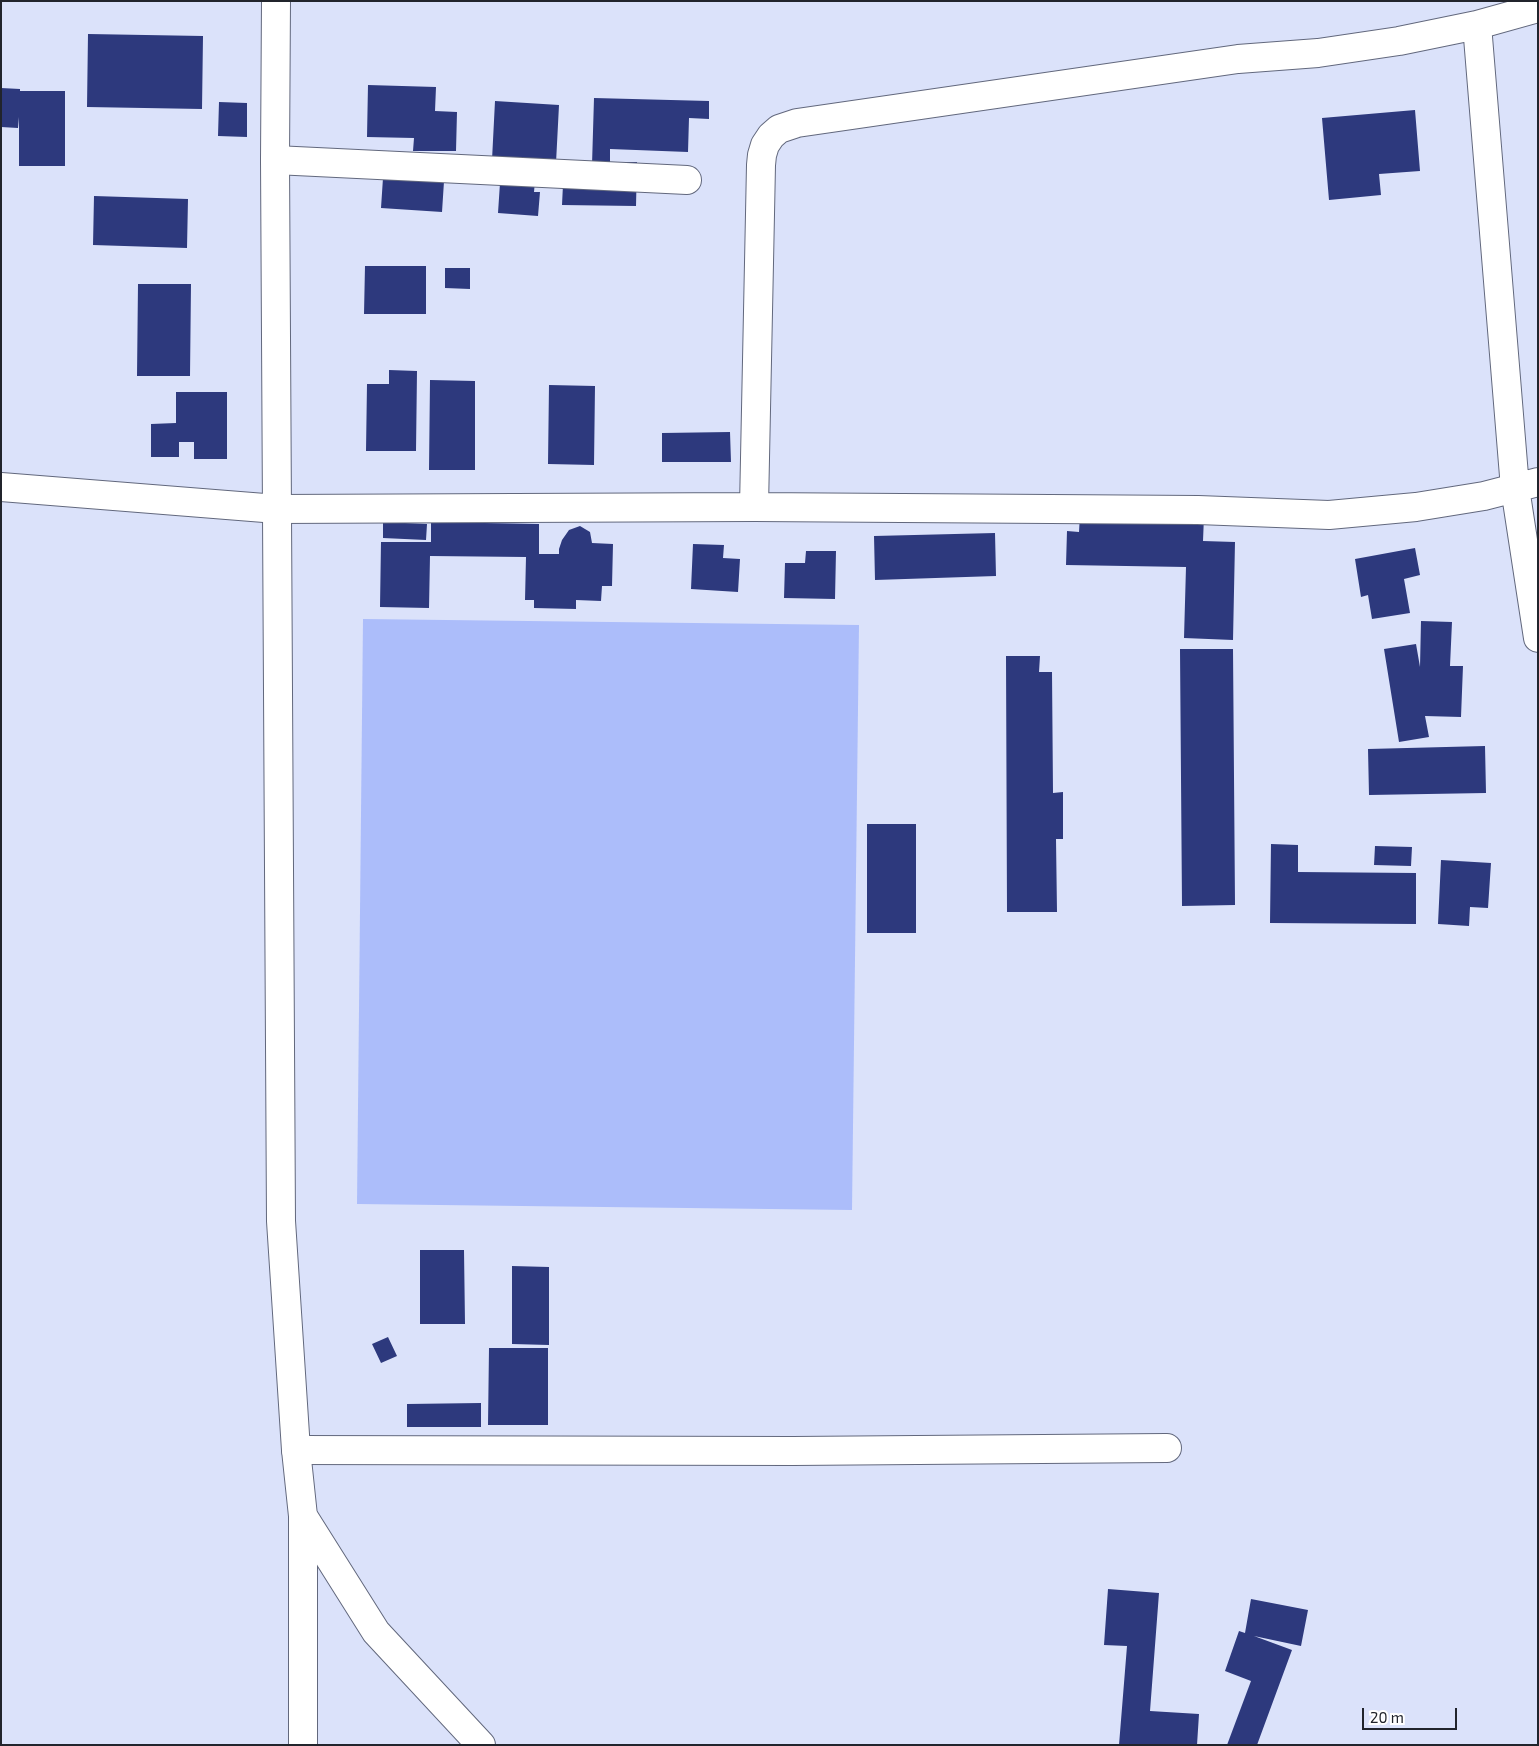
<!DOCTYPE html>
<style>
body{margin:0}
#map{position:relative;width:1539px;height:1746px;overflow:hidden;background:#dbe2fa;font-family:"Exo 2",sans-serif}
canvas{display:block}
.frame{position:absolute;inset:0;border:2px solid #21242c;pointer-events:none}
.scale{position:absolute;left:1362px;top:1708px;width:95px;height:22px;box-sizing:border-box;border:2px solid #21242c;border-top:0;padding-left:6px;font-size:15px;line-height:18px;white-space:nowrap;color:#21242c;-webkit-text-stroke:4px #fff;paint-order:stroke}
</style>
<div id="map">
<canvas width="1539" height="1746"></canvas>
<div class="frame"></div>
<div class="scale">20 m</div>
</div>
<script>
const ctx = document.querySelector('canvas').getContext('2d');
ctx.lineJoin = 'round';
function paint(path, color) { ctx.fillStyle = color; ctx.fill(path, 'evenodd'); }
const poly = rows => new Path2D(rows.map(r => 'M' + r).join(''));
function trace(path, color, width, dash) { ctx.strokeStyle = color; ctx.lineWidth = width; ctx.lineCap = dash ? 'butt' : 'round'; ctx.setLineDash(dash || []); ctx.stroke(path); }
const green = poly([
 [363,619,859,625,852,1210,357,1204]
]);
const building = poly([
 [88,34,203,36,202,109,87,107],
 [368,85,436,87,435,111,457,112,456,151,413,151,414,138,367,137],
 [1,88,20,89,20,91,65,91,65,166,19,166,19,117,18,128,1,127],
 [594,98,709,101,709,119,689,118,688,152,610,149,610,162,637,162,636,206,562,205,564,164,592,165],
 [495,101,559,105,556,163,492,160],
 [219,102,247,103,247,137,218,136],
 [1415,110,1420,171,1379,174,1381,195,1329,200,1322,118],
 [384,163,445,166,442,212,381,208],
 [501,168,536,170,534,192,540,192,538,216,498,213],
 [94,196,188,199,187,248,93,245],
 [365,266,426,266,426,314,364,314],
 [445,268,470,268,470,289,445,288],
 [138,284,191,284,190,376,137,376],
 [389,370,417,371,416,451,366,451,367,384,389,384],
 [430,380,475,381,475,470,429,470],
 [549,385,595,386,594,465,548,464],
 [176,392,227,392,227,459,194,459,194,442,179,442,179,457,151,457,151,424,176,423],
 [730,432,731,462,662,462,662,433],
 [1080,514,1204,516,1203,541,1235,542,1233,640,1184,638,1186,567,1066,565,1067,531,1079,532],
 [383,522,427,524,426,540,383,538],
 [431,522,539,524,539,554,559,554,559,549,562,540,569,530,580,526,590,532,592,543,613,544,612,586,602,586,601,601,576,600,576,609,534,608,534,600,525,600,526,557,430,556,429,608,380,607,381,542,431,542],
 [995,533,996,576,875,580,874,536],
 [693,544,724,545,723,558,740,559,738,592,691,589],
 [1415,548,1420,575,1404,579,1410,613,1372,619,1368,595,1361,597,1355,559],
 [806,551,836,551,835,599,784,598,785,563,805,563],
 [1421,621,1452,622,1450,666,1463,666,1461,717,1425,716,1429,737,1399,742,1384,649,1416,644,1420,667],
 [1180,649,1233,649,1235,905,1182,906],
 [1006,656,1040,656,1039,672,1052,672,1053,793,1063,792,1063,839,1056,839,1057,912,1007,912],
 [1485,746,1486,793,1369,795,1368,749],
 [867,824,916,824,916,933,867,933],
 [1271,844,1298,845,1298,872,1416,873,1416,924,1270,923],
 [1375,846,1412,847,1411,866,1374,865],
 [1441,860,1491,863,1488,908,1470,907,1469,926,1438,924],
 [420,1250,464,1250,465,1324,420,1324],
 [512,1266,549,1267,549,1345,512,1344],
 [388,1337,397,1356,381,1363,372,1344],
 [489,1348,548,1348,548,1425,488,1425],
 [481,1403,481,1427,407,1427,407,1404],
 [1108,1589,1159,1593,1150,1711,1199,1714,1197,1745,1119,1745,1127,1646,1104,1645],
 [1251,1599,1308,1610,1301,1646,1254,1636,1292,1650,1257,1745,1227,1745,1251,1681,1225,1671,1239,1631,1245,1633]
]);
const minor = poly([
 [1477,25,1515,488,1538,638],
 [275,160,687,180],
 [1,487,277,509,754,507,1198,510,1329,515,1416,507,1484,496,1538,482],
 [754,507,761,165,762,155,765,145,771,136,779,129,797,123,1238,59,1318,53,1399,41,1477,25,1538,8],
 [296,1450,793,1451,1167,1448],
 [303,1745,303,1516]
]);
const major = poly([
 [276,1,275,160,281,1221,296,1450,303,1516,376,1632,481,1745]
]);
paint(green, '#acbdfa');
paint(building, '#2d397d');
trace(minor, '#62687d', 30);
trace(major, '#62687d', 30);
trace(minor, '#fff', 28);
trace(major, '#fff', 28);
</script>
